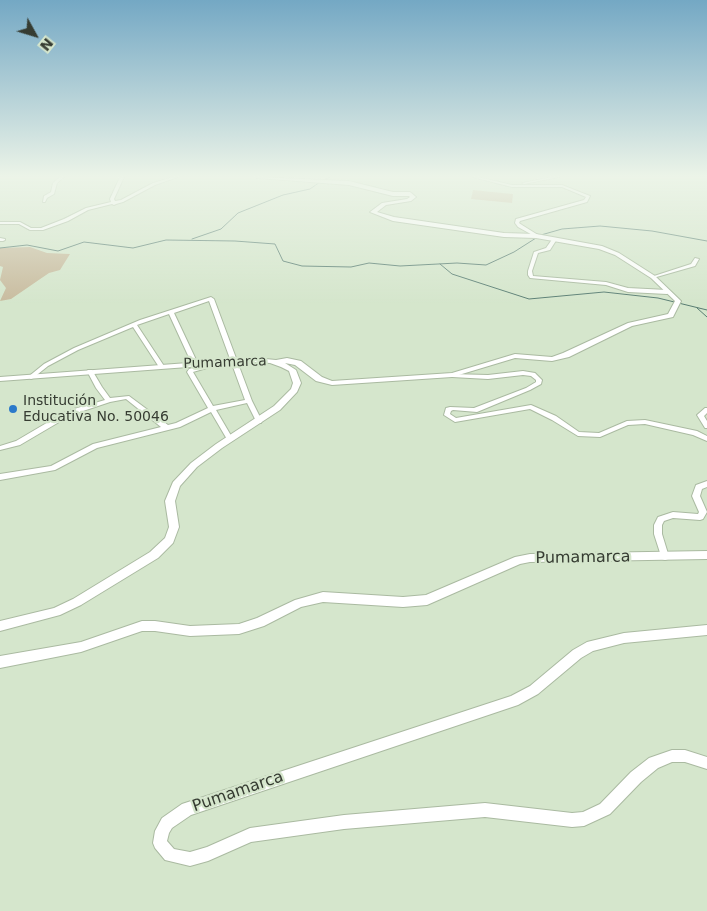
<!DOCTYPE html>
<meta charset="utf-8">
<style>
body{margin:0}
#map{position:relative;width:707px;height:911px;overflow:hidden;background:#d5e6cc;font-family:"DejaVu Sans",sans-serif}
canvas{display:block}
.north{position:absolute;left:10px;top:10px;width:50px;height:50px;-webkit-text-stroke:4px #d5e6cc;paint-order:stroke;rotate:129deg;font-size:14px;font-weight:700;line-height:20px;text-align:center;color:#363c32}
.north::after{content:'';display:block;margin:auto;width:18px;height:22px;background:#363c32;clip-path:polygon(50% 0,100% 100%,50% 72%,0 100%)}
</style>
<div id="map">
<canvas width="707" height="911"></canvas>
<div class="north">N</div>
</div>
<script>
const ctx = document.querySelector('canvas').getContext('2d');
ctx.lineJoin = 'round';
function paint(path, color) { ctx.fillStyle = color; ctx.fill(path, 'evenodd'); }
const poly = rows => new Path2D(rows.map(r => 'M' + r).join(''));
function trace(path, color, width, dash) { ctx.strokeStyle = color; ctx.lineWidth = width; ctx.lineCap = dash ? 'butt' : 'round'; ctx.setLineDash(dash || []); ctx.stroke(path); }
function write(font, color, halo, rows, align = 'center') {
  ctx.font = font + ' "DejaVu Sans",sans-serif'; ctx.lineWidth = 4.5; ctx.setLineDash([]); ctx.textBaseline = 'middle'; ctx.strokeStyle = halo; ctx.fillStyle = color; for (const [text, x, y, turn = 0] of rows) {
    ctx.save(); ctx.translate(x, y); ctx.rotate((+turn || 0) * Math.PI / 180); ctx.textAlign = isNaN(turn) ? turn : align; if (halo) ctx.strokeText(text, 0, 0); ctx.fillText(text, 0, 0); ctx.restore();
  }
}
const green = poly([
 [473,190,513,194,512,203,471,199],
 [30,247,47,253,70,254,60,270,49,273,11,299,0,301,6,288,0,280,3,267,0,266,0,248]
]);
const stream = poly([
 [323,180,331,177],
 [541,235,562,229,600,226,652,231,707,241],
 [192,239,221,229,238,213,283,195,310,189,320,182],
 [0,248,27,245,58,251,84,242,133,248,166,240,235,241,275,244,283,261,302,266,351,267,369,263,400,266,457,263,486,265,514,252,536,238],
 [440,264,452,274,529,299,604,292,658,298,707,310],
 [697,308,707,317]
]);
const minor = poly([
 [60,177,64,177,57,183,54,194,47,198,45,202,43,202,44,196,51,192,53,183,60,177],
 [120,177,124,177,114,199,115,201,121,200,153,183,173,177,178,177,155,185,123,202,116,204,114,205,112,204,88,210,68,221,43,230,30,230,19,224,0,224,0,222,20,222,31,228,41,228,64,219,86,208,111,202,110,199,120,177],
 [472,177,478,177,512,185,562,185,590,196,587,202,520,221,519,223,522,225,538,235,538,236,536,237,518,227,515,223,516,219,584,200,586,197,562,187,512,187,472,177],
 [552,177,559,177,524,184,522,183,552,177],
 [0,238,5,239,5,240,3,241,0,241,0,238],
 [553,238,557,239,550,250,538,253,532,271,533,276,606,282,628,288,667,290,670,292,667,294,628,292,606,285,530,278,528,275,528,271,534,252,546,248,553,238],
 [695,258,699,259,695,266,653,278,651,277,691,264,695,258],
 [211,297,214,299,252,401,262,421,261,423,257,423,247,403,216,410,233,439,232,441,228,441,211,412,180,427,97,448,55,470,0,480,0,474,51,466,93,444,161,427,126,399,110,402,71,415,20,445,0,450,0,446,16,441,67,411,105,400,96,388,87,371,88,370,92,370,102,387,110,398,129,396,168,425,176,423,208,408,187,372,189,369,215,362,218,364,217,365,193,372,213,406,245,400,209,301,174,313,198,364,197,365,195,366,192,364,169,314,137,325,164,366,163,367,159,367,133,327,78,350,48,366,33,378,31,379,28,377,44,364,74,348,140,320,211,297],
 [523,371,535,373,542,380,541,384,530,390,477,412,453,410,451,411,450,414,456,418,531,405,556,416,579,432,599,433,627,421,645,420,697,431,707,436,707,441,693,435,645,424,628,425,600,437,578,436,552,420,530,409,455,422,444,415,446,408,450,407,474,408,526,388,536,382,536,380,531,376,523,375,488,379,452,377,449,375,450,374,488,375,523,371],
 [705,408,707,408,707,413,704,416,707,421,707,428,705,428,697,415,705,408],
 [707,481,707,487,702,489,700,496,707,512,703,519,700,520,673,518,664,521,662,525,662,534,669,557,668,559,665,560,662,559,654,534,654,525,658,517,673,512,698,514,699,512,692,496,696,485,707,481]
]);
const major = poly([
 [255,177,349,181,393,192,410,192,416,197,411,201,386,205,377,212,394,217,504,233,536,234,602,246,619,253,655,276,681,301,673,317,632,326,569,357,552,361,515,358,452,377,332,385,316,381,295,365,285,363,296,370,301,383,297,392,280,410,222,448,197,467,180,486,175,501,179,527,173,543,158,558,81,605,60,615,0,631,0,621,54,608,73,599,150,552,165,538,169,527,165,501,173,482,191,463,216,444,274,406,291,389,293,383,289,371,281,367,270,363,255,362,0,381,0,377,255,358,276,360,287,358,301,361,322,377,332,381,452,373,515,354,552,357,563,353,628,323,668,314,675,301,651,278,615,255,599,249,536,238,504,237,393,221,370,212,382,203,407,199,410,197,409,196,393,196,349,185,257,178,255,177],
 [707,551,707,559,530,562,520,564,427,605,403,607,323,602,301,607,264,626,239,634,190,636,155,631,142,631,81,652,0,668,0,656,81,642,142,621,155,621,190,626,239,624,257,618,295,600,323,592,403,597,426,595,515,557,530,554,707,551],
 [707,625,707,635,624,643,593,651,581,658,538,694,518,705,191,815,172,828,169,833,167,841,174,849,190,852,207,847,250,828,344,815,485,803,572,813,583,812,600,804,631,772,649,758,672,750,685,750,707,757,707,769,685,762,672,762,658,768,641,782,610,814,584,826,572,827,485,817,344,829,251,842,208,861,190,866,165,860,155,848,153,843,155,831,162,818,182,804,511,696,530,686,573,650,587,642,624,633,707,625]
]);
const markers = [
 [13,409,5,"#2b7aca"]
];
const streetNames = [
 ["Pumamarca",225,363,-2]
];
const poiNames = [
 ["Institución",23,401],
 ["Educativa No. 50046",23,417]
];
const nearStreetnames = [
 ["Pumamarca",583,558,-1],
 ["Pumamarca",238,792,-19]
];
paint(green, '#c8bb9e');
trace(stream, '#587c72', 1);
trace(minor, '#aabaa1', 2);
trace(major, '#aabaa1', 2);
paint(minor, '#fff');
paint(major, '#fff');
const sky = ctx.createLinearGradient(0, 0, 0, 304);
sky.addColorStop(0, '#74a8c4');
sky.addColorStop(0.58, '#ecf4e8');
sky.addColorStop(1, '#ecf4e800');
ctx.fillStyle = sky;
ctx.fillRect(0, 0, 707, 304);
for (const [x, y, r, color] of markers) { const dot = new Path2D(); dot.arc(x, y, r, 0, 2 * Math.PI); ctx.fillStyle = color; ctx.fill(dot); trace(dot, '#d5e6cc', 2); }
write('14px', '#363c32', '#d5e6cc', streetNames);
write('14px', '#363c32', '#d5e6cc', poiNames, 'left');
write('16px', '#363c32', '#d5e6cc', nearStreetnames);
</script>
